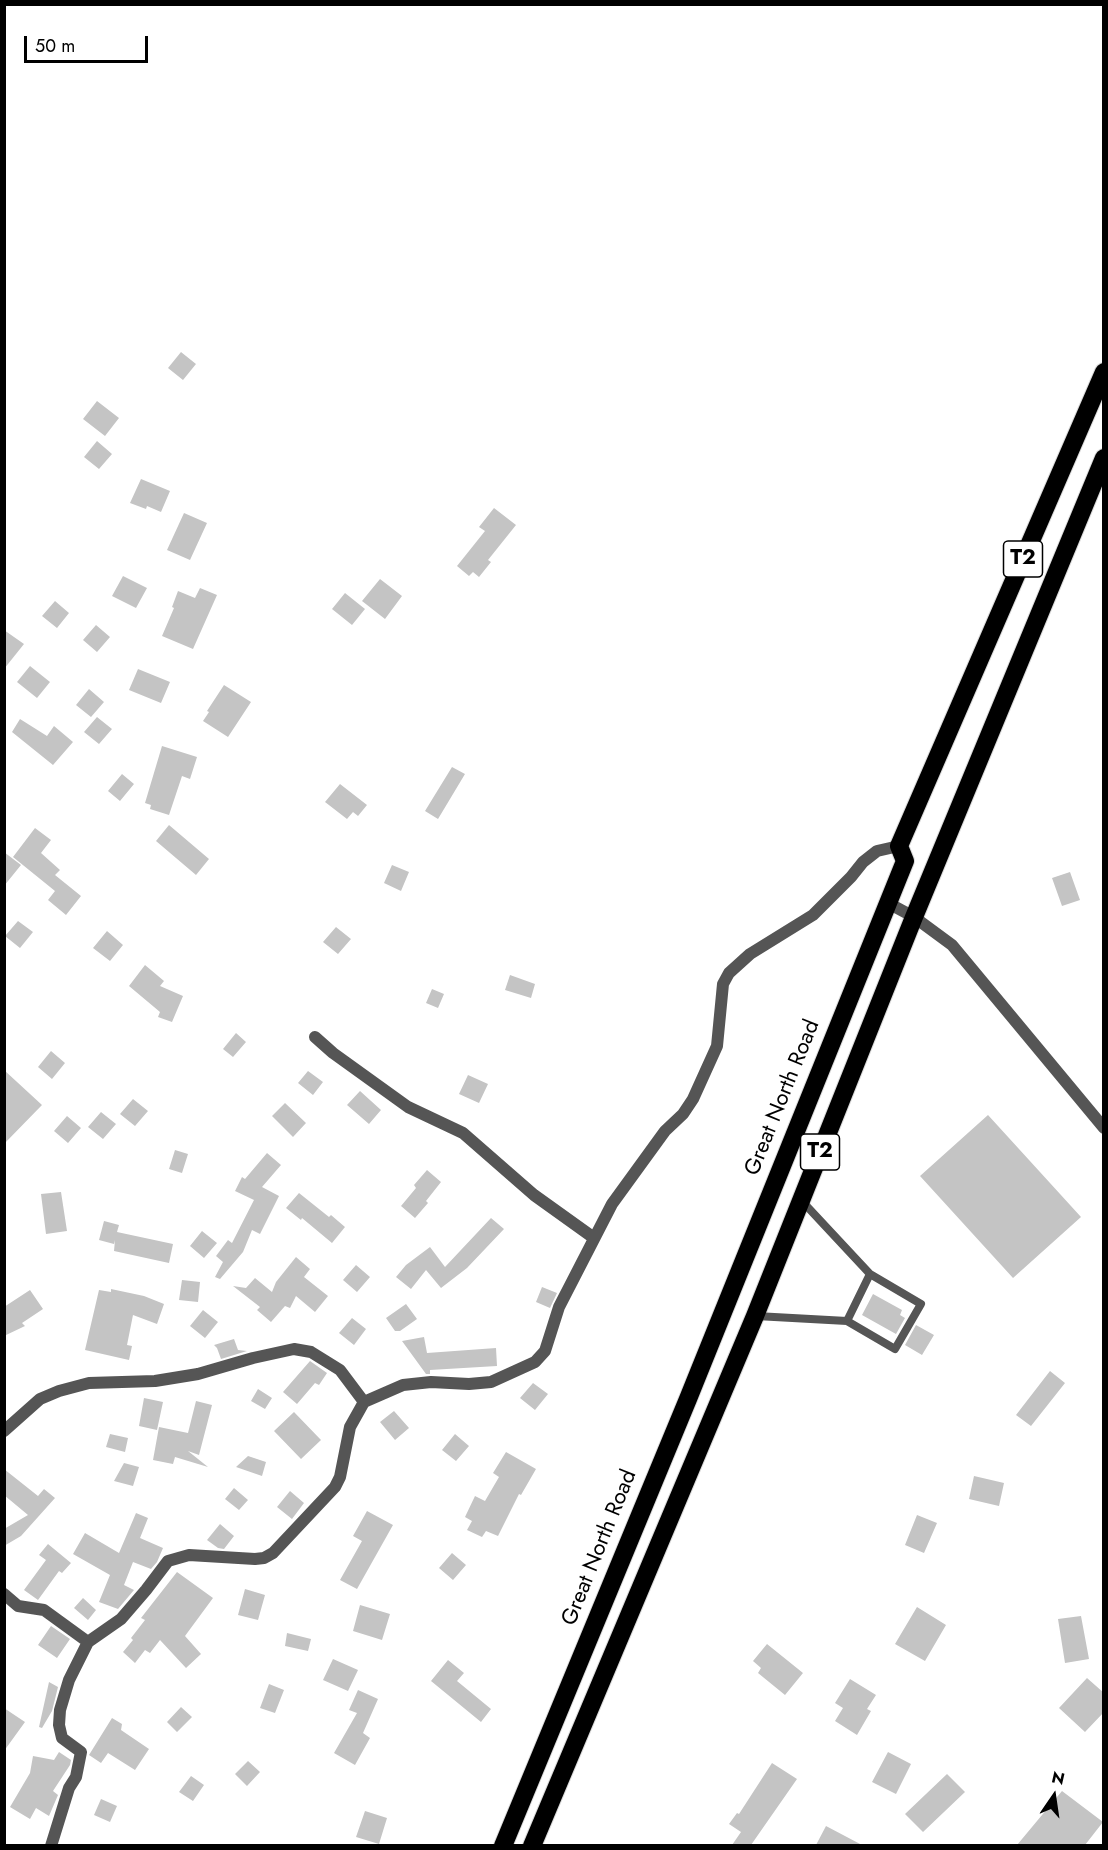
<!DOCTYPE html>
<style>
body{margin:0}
#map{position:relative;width:1108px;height:1850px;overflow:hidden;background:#fff;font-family:Jost,sans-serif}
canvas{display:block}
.frame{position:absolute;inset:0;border:6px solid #000;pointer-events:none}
.north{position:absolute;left:1024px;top:1766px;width:60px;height:60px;-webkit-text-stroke:4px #fff;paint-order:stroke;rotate:13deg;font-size:16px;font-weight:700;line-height:24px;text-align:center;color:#000}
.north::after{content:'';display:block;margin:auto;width:21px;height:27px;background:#000;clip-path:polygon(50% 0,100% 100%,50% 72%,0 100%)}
.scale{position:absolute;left:24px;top:36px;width:124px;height:27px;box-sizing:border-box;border:3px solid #000;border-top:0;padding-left:8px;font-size:18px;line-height:21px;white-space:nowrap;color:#000;-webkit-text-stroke:4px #fff;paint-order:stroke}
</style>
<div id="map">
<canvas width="1108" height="1850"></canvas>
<div class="frame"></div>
<div class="north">N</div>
<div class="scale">50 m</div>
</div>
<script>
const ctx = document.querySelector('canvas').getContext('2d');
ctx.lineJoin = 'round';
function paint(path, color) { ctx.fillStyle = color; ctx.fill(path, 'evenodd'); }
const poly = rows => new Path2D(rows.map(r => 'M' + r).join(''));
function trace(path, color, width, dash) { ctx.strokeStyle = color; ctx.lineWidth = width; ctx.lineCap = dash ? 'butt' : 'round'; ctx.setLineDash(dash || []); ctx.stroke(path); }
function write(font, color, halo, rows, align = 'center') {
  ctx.font = font + ' Jost,sans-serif'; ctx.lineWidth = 6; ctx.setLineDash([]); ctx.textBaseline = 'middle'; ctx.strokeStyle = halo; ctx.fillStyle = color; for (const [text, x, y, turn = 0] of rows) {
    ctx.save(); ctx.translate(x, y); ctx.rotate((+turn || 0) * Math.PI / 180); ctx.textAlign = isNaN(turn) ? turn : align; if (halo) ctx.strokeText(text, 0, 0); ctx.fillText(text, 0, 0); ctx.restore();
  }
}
const building = poly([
 [181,352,196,364,183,380,168,368],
 [97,401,119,418,105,436,83,419],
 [97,441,112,454,99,469,84,457],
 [141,479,170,491,161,512,147,506,146,509,130,503],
 [494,508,516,525,488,560,491,562,479,577,473,572,469,576,457,566,485,531,479,527],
 [184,513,207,523,190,560,167,550],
 [123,576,147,588,136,608,112,596],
 [380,579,402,596,385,619,362,601],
 [200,588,217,595,193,649,162,636,174,608,172,607,178,591,195,598],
 [345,593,365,609,352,625,332,609],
 [55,601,69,613,57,628,42,616],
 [96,625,110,637,97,652,83,640],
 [4,630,24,644,4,669],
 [30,666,50,682,37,698,17,682],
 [138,669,170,682,161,703,129,690],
 [224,685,251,702,228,737,203,721,209,712,207,711],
 [89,689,104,702,91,717,76,705],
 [97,717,112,729,99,744,84,732],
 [20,719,47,736,54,726,73,742,53,765,12,732],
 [162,746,197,757,190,779,182,776,169,815,150,809,151,805,145,803],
 [452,767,465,774,438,819,425,811],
 [122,774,134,784,120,801,108,791],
 [340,784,367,805,358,816,353,812,347,819,325,802],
 [169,825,209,859,196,875,156,841],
 [35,828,51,840,41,853,60,870,55,875,81,896,66,915,48,900,55,891,13,857],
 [4,852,21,865,4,886],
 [392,865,409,872,401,891,384,883],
 [1070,872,1080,900,1062,906,1052,878],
 [18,921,33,932,20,948,5,936],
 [336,927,351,939,338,954,323,942],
 [107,931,123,945,110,961,93,948],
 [145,965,164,981,160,986,183,996,172,1022,158,1017,160,1012,129,986],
 [510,975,535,984,531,998,505,990],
 [432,989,444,994,438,1008,426,1003],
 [236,1033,246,1042,233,1057,223,1049],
 [51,1051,65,1063,52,1079,38,1067],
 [4,1070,42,1105,4,1144],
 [308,1071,323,1082,313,1095,298,1083],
 [468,1075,488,1084,479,1103,459,1094],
 [360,1091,381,1110,369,1124,347,1105],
 [133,1099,148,1111,135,1126,120,1114],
 [285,1103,306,1123,293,1137,272,1116],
 [101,1112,116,1124,103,1139,88,1127],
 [988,1115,1081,1217,1013,1278,920,1176],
 [67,1116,81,1128,68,1143,54,1131],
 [175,1150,188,1154,182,1173,169,1169],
 [267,1153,281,1165,262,1187,279,1196,260,1234,252,1230,243,1252,220,1279,215,1277,223,1262,216,1256,228,1240,232,1243,254,1200,235,1191,242,1177,245,1179],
 [427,1170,441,1182,426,1201,428,1203,415,1218,401,1206,416,1188,414,1185],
 [61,1192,67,1231,46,1234,41,1194],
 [299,1193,329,1217,331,1215,345,1227,332,1243,302,1218,301,1220,286,1208],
 [491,1218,504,1229,467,1268,441,1288,426,1270,411,1289,396,1277,406,1265,430,1247,445,1267],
 [104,1221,119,1225,117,1232,173,1244,169,1263,114,1251,115,1240,114,1244,99,1240],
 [202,1231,217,1243,204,1258,190,1246],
 [296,1257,310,1269,304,1277,328,1296,315,1312,296,1296,290,1308,285,1306,271,1322,257,1310,260,1307,233,1286,246,1288,255,1278,272,1292,276,1282],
 [356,1265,370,1277,357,1292,343,1280],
 [182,1280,200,1282,198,1302,179,1300],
 [542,1287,557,1293,550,1308,536,1302],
 [111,1289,144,1296,164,1304,157,1324,133,1315,127,1345,132,1346,129,1360,85,1350,99,1290,111,1292],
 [30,1290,43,1309,22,1323,25,1326,4,1336,4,1307],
 [873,1294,902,1310,900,1315,905,1318,896,1334,862,1315],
 [406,1304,417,1319,400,1331,395,1331,386,1318],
 [203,1310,218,1322,205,1338,190,1326],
 [352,1318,366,1329,354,1345,339,1333],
 [916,1325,934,1335,922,1355,905,1345],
 [424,1337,427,1353,496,1348,497,1366,430,1370,430,1374,426,1374,402,1341],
 [234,1339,238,1350,247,1351,221,1359,217,1348,214,1345],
 [310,1361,327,1373,319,1385,315,1383,297,1404,283,1392],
 [1050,1371,1065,1383,1031,1426,1016,1415],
 [533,1383,548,1394,535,1410,520,1398],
 [258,1389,272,1398,265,1409,251,1401],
 [144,1398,163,1402,157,1430,139,1426],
 [196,1401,212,1405,199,1455,188,1451,208,1467,175,1457,173,1464,153,1460,159,1427,188,1433],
 [394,1411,409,1428,395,1440,380,1422],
 [294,1412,321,1440,301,1459,274,1431],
 [110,1434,128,1438,125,1452,106,1447],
 [455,1434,469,1446,456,1461,442,1450],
 [506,1452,536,1469,521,1495,519,1494,498,1536,486,1531,482,1537,467,1530,472,1521,465,1517,475,1496,485,1501,499,1477,493,1473],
 [248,1456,266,1462,262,1476,236,1467],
 [124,1463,139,1467,133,1486,114,1481],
 [4,1469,38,1496,44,1489,55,1498,21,1536,4,1546,4,1529,28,1515,4,1495],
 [974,1476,1004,1483,999,1506,969,1499],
 [234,1488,248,1500,239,1510,225,1499],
 [290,1491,304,1503,292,1519,277,1507],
 [367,1511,393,1525,357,1589,340,1580,362,1541,353,1536],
 [136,1513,148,1518,140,1538,163,1548,157,1562,151,1569,133,1562,124,1585,134,1590,118,1609,99,1602,110,1575,73,1554,85,1533,119,1553],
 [917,1515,937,1523,924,1553,905,1545],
 [220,1524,234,1536,224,1549,218,1548,207,1540],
 [48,1544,71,1563,62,1573,59,1571,38,1600,24,1590,46,1560,39,1555],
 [452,1553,466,1565,453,1580,439,1568],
 [177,1572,213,1598,185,1636,201,1654,186,1668,160,1640,150,1653,145,1650,135,1663,123,1652,133,1640,131,1638,145,1620,141,1618],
 [245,1589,265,1595,258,1620,238,1615],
 [83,1598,96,1610,88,1620,74,1608],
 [360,1605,390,1614,382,1640,353,1631],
 [917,1607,946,1625,925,1661,895,1644],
 [1081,1616,1089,1659,1065,1663,1058,1619],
 [51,1626,70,1639,57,1658,38,1645],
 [287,1633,311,1639,308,1651,285,1646],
 [767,1644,803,1673,785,1695,758,1673,761,1668,753,1661],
 [333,1659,358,1670,348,1691,323,1680],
 [448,1660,464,1673,457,1681,491,1709,481,1722,431,1681],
 [1087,1678,1104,1693,1104,1712,1085,1732,1059,1708],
 [850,1679,876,1695,867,1709,871,1711,857,1735,835,1721,843,1708,835,1703],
 [49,1682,58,1687,52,1711,42,1728,39,1727],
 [269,1684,284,1690,275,1713,260,1708],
 [358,1690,378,1699,363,1733,370,1738,355,1765,334,1753,357,1713,349,1710],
 [181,1707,192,1717,177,1732,167,1722],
 [4,1708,25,1722,4,1751],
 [112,1718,122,1724,121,1730,149,1749,135,1770,108,1753,101,1763,89,1755],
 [59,1752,71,1760,70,1765,53,1791,58,1795,49,1816,36,1808,30,1819,10,1807,30,1773,33,1756,54,1760],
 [888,1752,911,1764,896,1794,872,1782],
 [248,1761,260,1772,247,1786,235,1774],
 [772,1763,797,1779,751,1845,732,1845,741,1832,729,1824,737,1813,739,1814],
 [947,1774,965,1792,923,1832,905,1814],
 [191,1776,204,1785,193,1801,179,1792],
 [1062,1791,1103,1822,1085,1845,1017,1845],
 [101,1799,117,1806,110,1822,94,1815],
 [365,1811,387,1818,379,1844,356,1837],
 [826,1826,862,1845,816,1845]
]);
const lane = poly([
 [756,1316,847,1321,870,1274,801,1200],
 [847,1321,895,1349,921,1304,870,1274]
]);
const street = poly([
 [888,903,914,917,952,945,1104,1128],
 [315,1037,333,1053,408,1107,463,1133,534,1195,594,1238],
 [4,1431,40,1399,59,1391,89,1383,155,1381,198,1374,253,1358,294,1349,311,1352,340,1370,364,1402],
 [4,1594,18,1606,44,1610,88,1642],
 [51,1846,69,1788,76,1777,81,1752,62,1738,59,1725,60,1710,69,1680,88,1642,121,1619,146,1590,168,1561,189,1555,255,1559,264,1558,273,1553,335,1487,340,1477,350,1427,364,1402,403,1385,431,1382,469,1384,491,1382,535,1362,545,1351,559,1307,612,1204,665,1131,683,1114,693,1099,717,1046,723,984,729,973,750,954,813,915,851,877,863,862,877,851,899,846]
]);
const highway = poly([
 [503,1846,688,1399,905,861,899,846,1104,372],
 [532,1846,755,1316,914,917,1104,458]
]);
const shields = [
 [1023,559,39],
 [820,1152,39]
];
const shieldNames = [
 ["T2",1023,559],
 ["T2",820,1152]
];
const streetNames = [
 ["Great North Road",783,1098,-68],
 ["Great North Road",600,1548,-68]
];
paint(building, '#c4c4c4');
trace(highway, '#dbdbdb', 20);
trace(lane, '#555', 8);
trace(street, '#555', 12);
trace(highway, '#000', 18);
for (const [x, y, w] of shields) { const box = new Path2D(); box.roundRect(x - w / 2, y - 18, w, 36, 4.5); ctx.fillStyle = '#fff'; ctx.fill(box); trace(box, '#000', 1.5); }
write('bold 21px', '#000', null, shieldNames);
write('22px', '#000', '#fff', streetNames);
</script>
